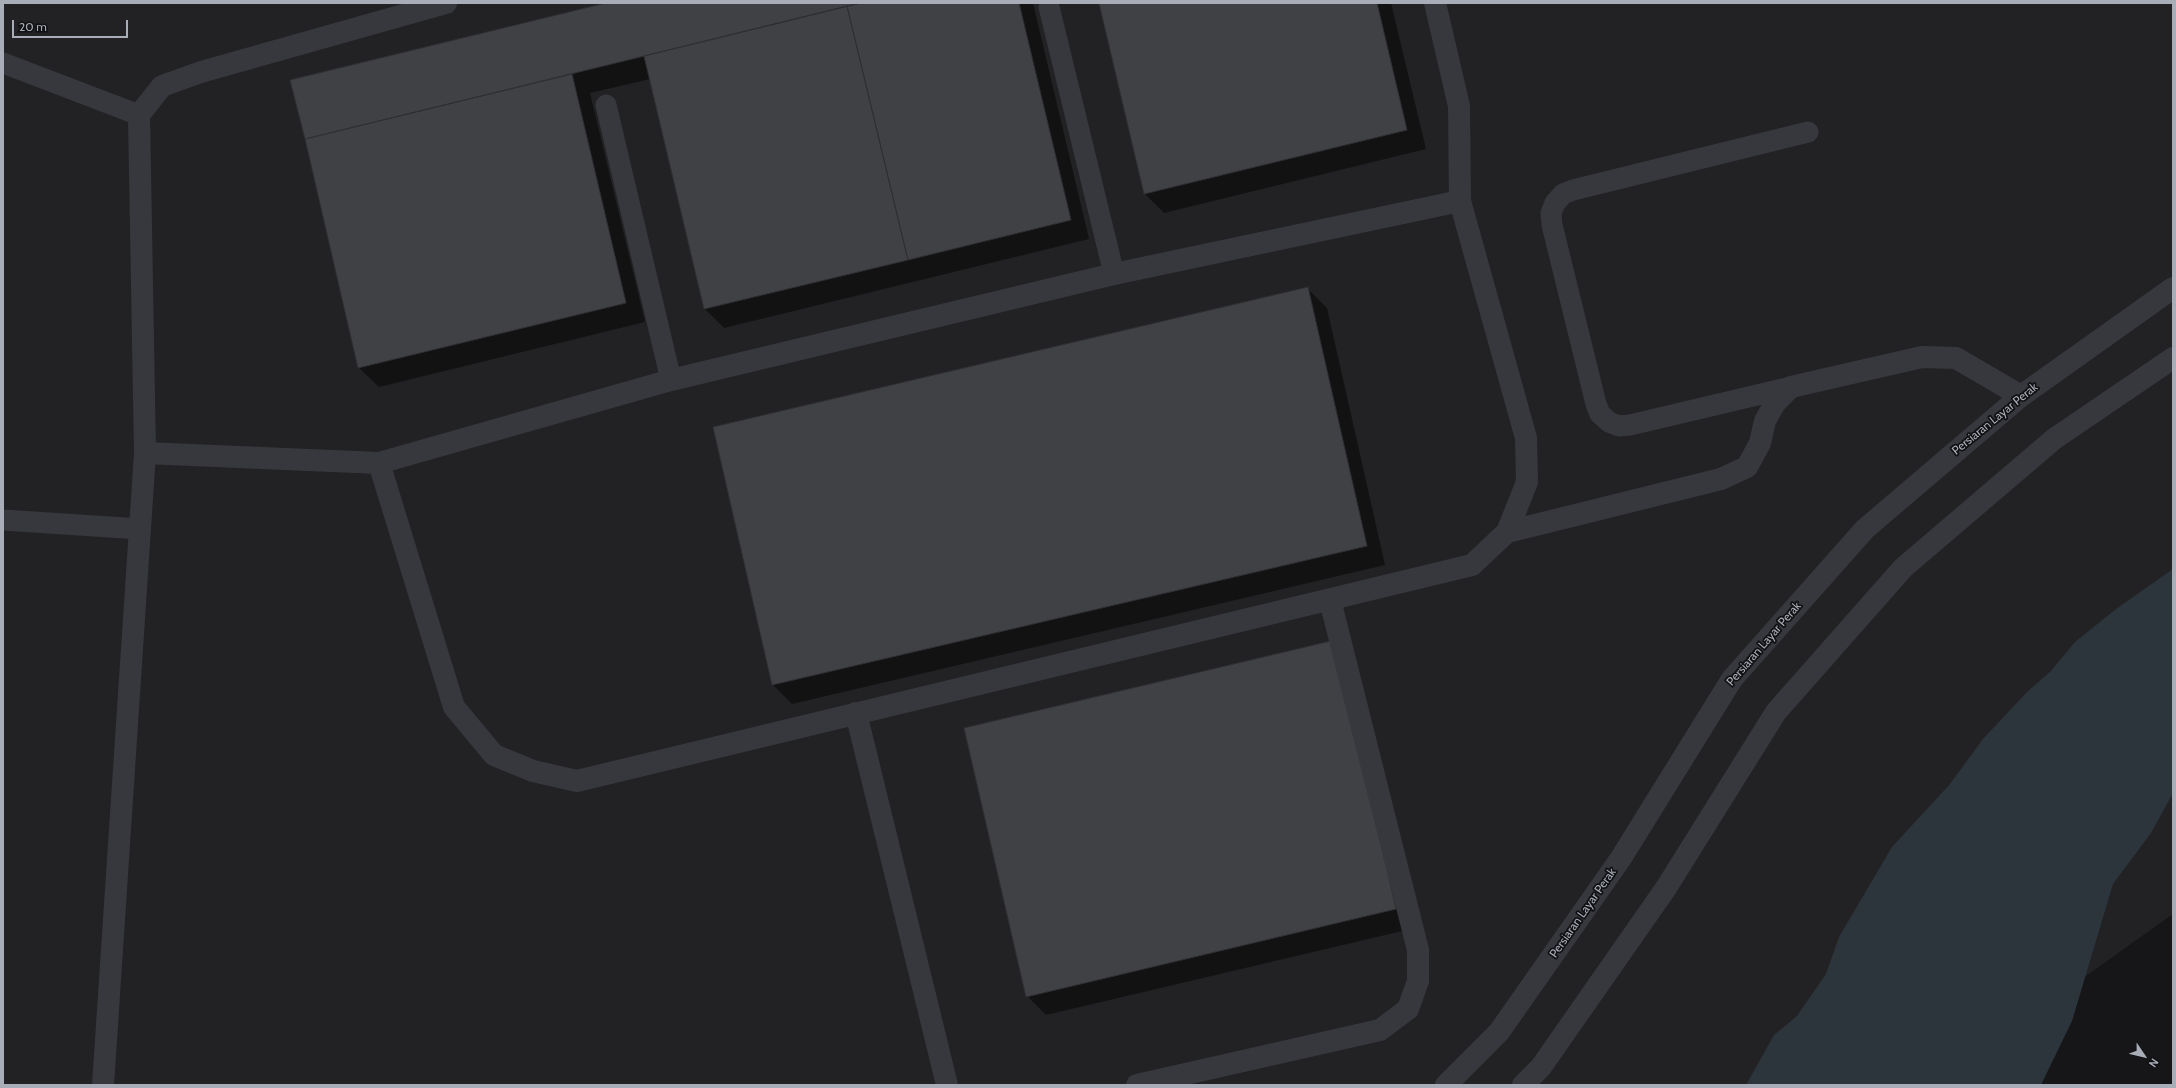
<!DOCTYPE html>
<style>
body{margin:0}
#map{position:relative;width:2176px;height:1088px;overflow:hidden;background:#161618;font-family:Cabin,sans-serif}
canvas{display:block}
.frame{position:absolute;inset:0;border:4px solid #a8adb8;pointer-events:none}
.north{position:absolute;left:2124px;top:1036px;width:40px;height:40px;-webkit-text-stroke:3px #111113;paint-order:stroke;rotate:125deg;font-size:11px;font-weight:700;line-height:16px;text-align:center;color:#a8adb8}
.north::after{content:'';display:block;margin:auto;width:14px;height:18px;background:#a8adb8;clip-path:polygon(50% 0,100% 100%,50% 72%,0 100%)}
.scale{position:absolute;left:12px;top:20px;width:116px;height:18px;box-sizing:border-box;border:2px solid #a8adb8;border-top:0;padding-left:5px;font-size:12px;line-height:14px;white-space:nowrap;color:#a8adb8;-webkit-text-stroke:3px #111113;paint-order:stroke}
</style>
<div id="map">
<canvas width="2176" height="1088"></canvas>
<div class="frame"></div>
<div class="north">N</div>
<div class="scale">20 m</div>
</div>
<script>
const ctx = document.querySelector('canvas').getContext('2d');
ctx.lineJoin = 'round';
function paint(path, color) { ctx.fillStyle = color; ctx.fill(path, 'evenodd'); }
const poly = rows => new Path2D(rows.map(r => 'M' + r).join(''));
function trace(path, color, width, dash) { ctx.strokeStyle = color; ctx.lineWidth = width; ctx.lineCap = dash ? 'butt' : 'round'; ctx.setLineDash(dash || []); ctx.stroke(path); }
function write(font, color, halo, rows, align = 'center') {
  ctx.font = font + ' Cabin,sans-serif'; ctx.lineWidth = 3.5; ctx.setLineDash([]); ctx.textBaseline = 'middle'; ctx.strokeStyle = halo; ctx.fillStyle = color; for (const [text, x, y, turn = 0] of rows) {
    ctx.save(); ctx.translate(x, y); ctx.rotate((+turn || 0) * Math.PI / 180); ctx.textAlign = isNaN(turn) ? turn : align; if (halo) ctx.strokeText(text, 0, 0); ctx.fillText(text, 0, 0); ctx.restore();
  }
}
const built = poly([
 [3,3,2173,3,2173,914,1933,1085,3,1085]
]);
const water = poly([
 [2173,569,2173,793,2151,833,2113,884,2072,1021,2041,1085,1746,1085,1774,1035,1797,1016,1826,974,1839,937,1892,847,1950,784,1983,739,2027,692,2051,671,2075,642,2116,609]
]);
const shadow = poly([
 [611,3,1033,3,1089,239,724,328,705,309,650,79,590,93,645,322,379,387,359,368,291,81],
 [1100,3,1391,3,1426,149,1164,213,1145,194],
 [1307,288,1327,308,1385,565,792,704,773,685,714,427],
 [1334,642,1415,928,1046,1015,1027,996]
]);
const building = poly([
 [606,3,861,3,305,139,290,80,606,3],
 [861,3,1019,3,1071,220,908,260,847,6,861,3],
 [1099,3,1377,3,1407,130,1144,194,1099,3],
 [847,6,908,260,704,309,644,56,847,6],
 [572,74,626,303,358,368,305,139,572,74],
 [1308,287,1367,546,772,685,713,427,1308,287],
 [1335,640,1396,909,1026,997,964,728,1335,640]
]);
const lane = poly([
 [1049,7,1114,274],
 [3,63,139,115],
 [606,105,671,380],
 [1791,387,1630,425,1619,426,1609,422,1600,414,1596,404,1552,225,1551,213,1555,203,1563,194,1573,190,1808,132],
 [3,520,140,529]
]);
const street = poly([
 [145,453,379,463,671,380,1114,274,1460,201],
 [379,463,454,707,494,755,533,771,577,781,1472,565,1507,532,1527,482,1526,438,1460,201,1459,106,1435,3],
 [1507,532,1721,479,1747,467,1760,443,1765,421,1775,403,1791,387,1922,357,1956,358,2021,396],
 [856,713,947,1085],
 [103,1085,145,453,139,115,162,86,201,72,446,3],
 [1137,1085,1380,1030,1408,1009,1418,981,1418,950,1330,600],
 [1446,1085,1499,1032,1621,858,1732,679,1865,529,2021,396,2173,288],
 [1523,1085,1541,1067,1666,888,1776,712,1903,568,2054,439,2173,358]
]);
const streetNames = [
 ["Persiaran Layar Perak",1995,419,-39],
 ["Persiaran Layar Perak",1764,644,-49],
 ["Persiaran Layar Perak",1583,913,-55]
];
paint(built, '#222225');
paint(water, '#2c353c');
paint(shadow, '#0007');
paint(building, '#404145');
trace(building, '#303034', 1);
trace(lane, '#37383d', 21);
trace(street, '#37383d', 22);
write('12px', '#a8adb8', '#111113', streetNames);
</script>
